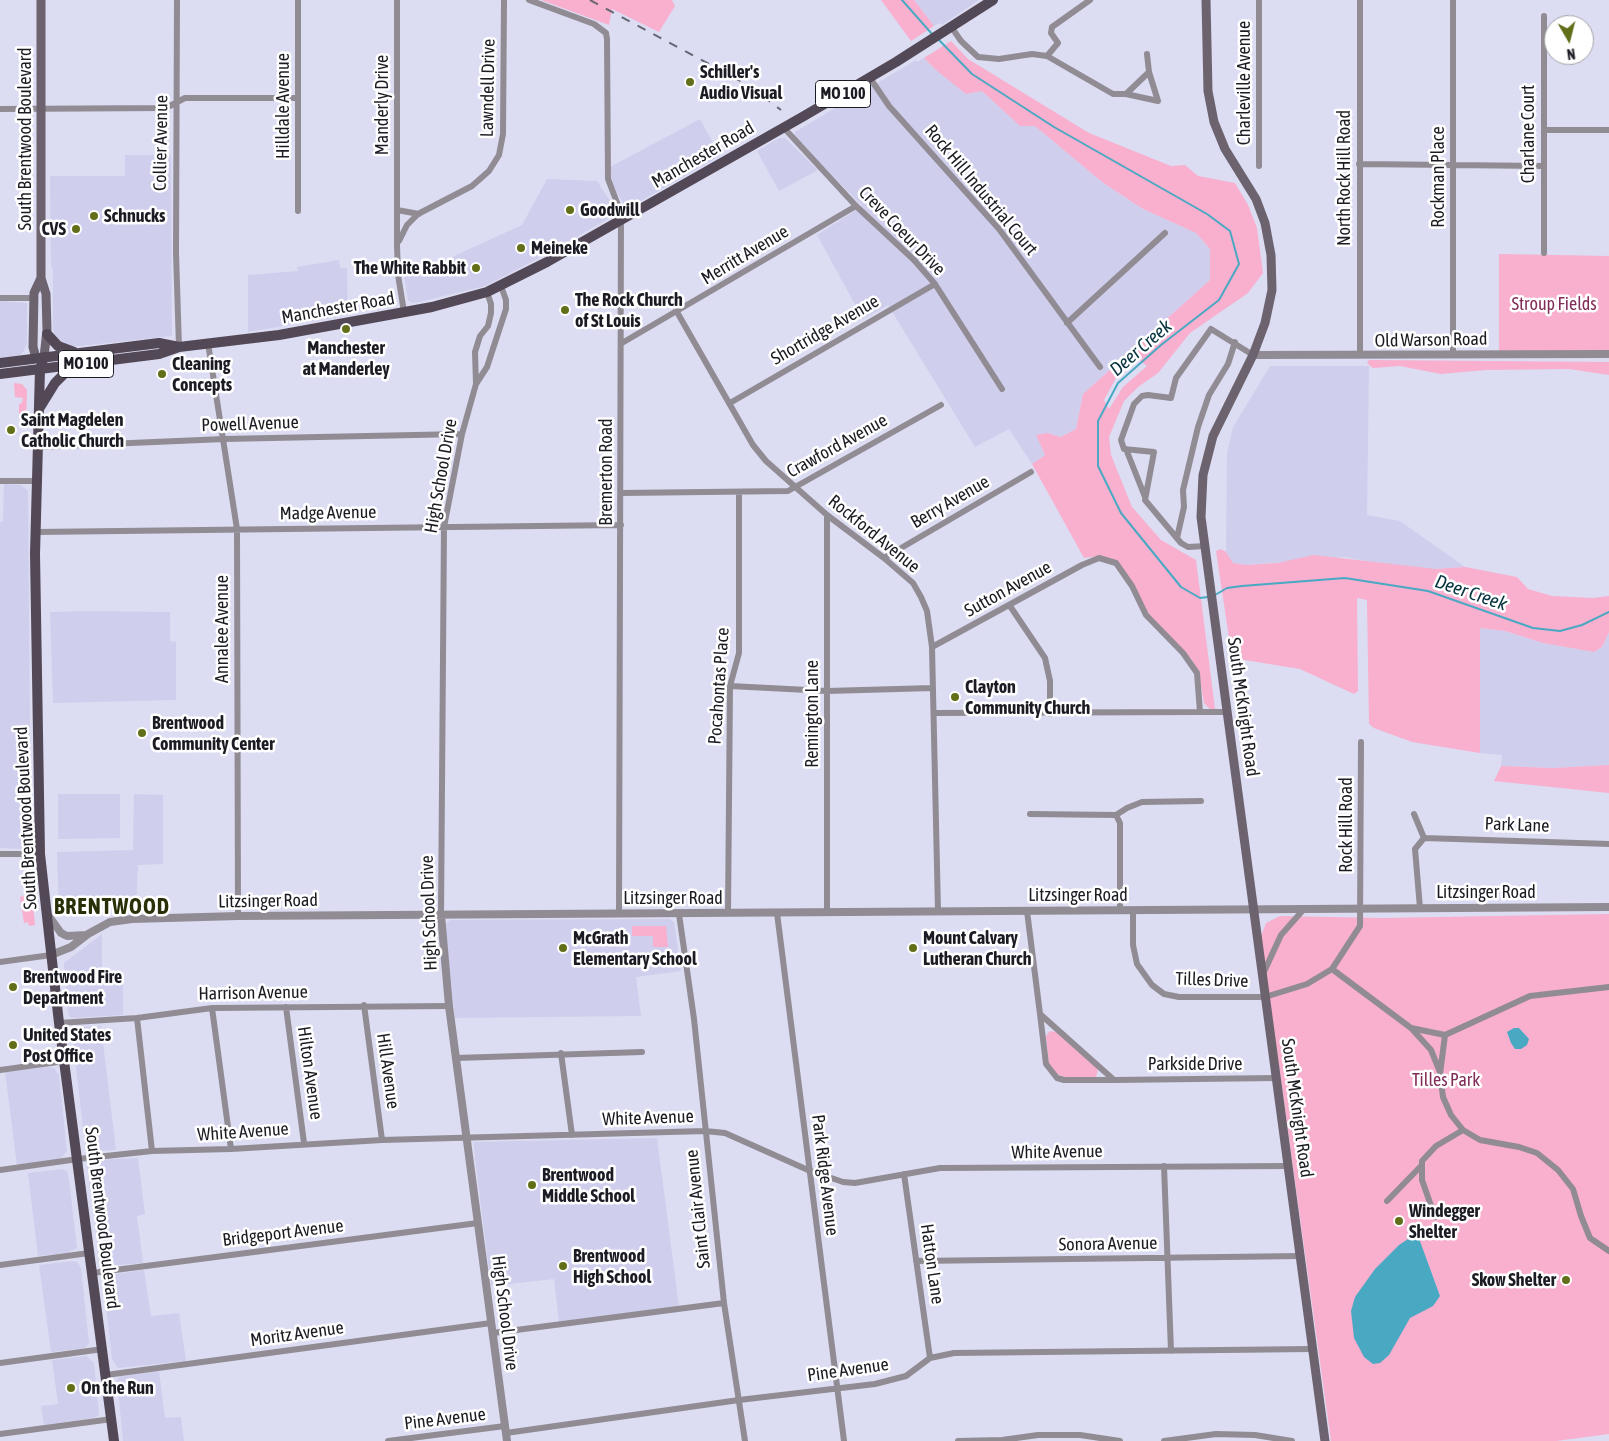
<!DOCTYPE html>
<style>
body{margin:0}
#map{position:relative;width:1609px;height:1441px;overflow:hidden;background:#dcdcf3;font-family:"Asap Condensed",sans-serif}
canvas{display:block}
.north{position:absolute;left:1544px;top:15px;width:50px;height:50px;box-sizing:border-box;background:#fff;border:1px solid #a4a4a7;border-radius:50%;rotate:172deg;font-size:14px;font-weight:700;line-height:20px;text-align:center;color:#1b1b23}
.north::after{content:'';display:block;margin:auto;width:18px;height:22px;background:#626e18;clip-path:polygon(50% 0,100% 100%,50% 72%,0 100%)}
</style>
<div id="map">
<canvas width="1609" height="1441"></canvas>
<div class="north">N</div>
</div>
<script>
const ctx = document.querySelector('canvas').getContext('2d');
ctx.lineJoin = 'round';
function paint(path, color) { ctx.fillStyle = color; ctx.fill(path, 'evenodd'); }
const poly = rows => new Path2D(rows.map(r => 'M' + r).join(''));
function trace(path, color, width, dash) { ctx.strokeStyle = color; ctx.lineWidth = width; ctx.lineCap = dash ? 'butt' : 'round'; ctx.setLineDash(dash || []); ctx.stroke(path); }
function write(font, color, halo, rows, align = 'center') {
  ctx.font = font + ' "Asap Condensed",sans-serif'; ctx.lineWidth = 5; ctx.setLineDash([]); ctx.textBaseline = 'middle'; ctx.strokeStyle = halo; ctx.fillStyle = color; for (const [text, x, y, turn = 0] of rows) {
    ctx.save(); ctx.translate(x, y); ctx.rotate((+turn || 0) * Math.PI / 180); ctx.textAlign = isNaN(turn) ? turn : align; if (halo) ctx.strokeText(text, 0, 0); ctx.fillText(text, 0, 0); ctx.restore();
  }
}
const built = poly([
 [914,0,979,0,942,25,940,23,934,26],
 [924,58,936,70,982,91,1020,126,1035,126,1102,182,1143,209,1196,233,1210,249,1210,280,1083,394,1076,429,1061,437,1047,433,1037,435,1045,455,1032,464,1009,429,975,447,888,305,863,319,817,235,862,206,795,137,795,132,916,60,917,62],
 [700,119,720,156,630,207,626,208,611,182,610,167],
 [779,138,785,138,818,170,779,191,757,151],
 [125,155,171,155,172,336,71,347,61,344,54,335,53,327,53,271,51,264,50,176,125,176],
 [547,179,597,181,618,213,547,254,485,286,419,302,412,303,408,300,404,274,452,269,451,261,454,256,522,225],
 [339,260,340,268,347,268,348,315,248,332,248,275,298,271,297,267],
 [0,301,27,303,27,343,24,351,19,356,0,360],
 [1270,366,1369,366,1367,515,1400,521,1465,567,1436,569,1387,565,1345,557,1246,565,1233,563,1228,558,1226,552,1227,454,1233,427],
 [4,484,21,485,28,491,31,840,28,846,22,849,0,848,0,522,3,522],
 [88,611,170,612,170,641,176,642,176,700,53,703,50,612],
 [1480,628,1505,631,1543,643,1594,652,1602,647,1609,632,1609,765,1553,768,1501,766,1502,755,1480,753],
 [58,794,120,794,120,838,58,839],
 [134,794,163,795,163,864,138,865,136,910,59,912,57,852,133,850],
 [670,919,674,922,681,971,636,977,641,1016,455,1018,445,925,450,920],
 [102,934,102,977,123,977,123,1015,71,1018,68,1013,64,963],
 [101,1026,116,1150,92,1151,85,1145,72,1032,77,1027],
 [50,1067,54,1068,59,1075,67,1151,60,1159,17,1166,5,1072],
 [657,1138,679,1307,559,1322,554,1279,491,1286,473,1142],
 [138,1158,145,1214,137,1216,143,1263,104,1266,99,1257,87,1166,90,1161,96,1160],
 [62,1169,67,1171,69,1179,77,1248,67,1253,38,1256,28,1173],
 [72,1261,77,1262,81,1268,89,1343,85,1348,51,1352,39,1265],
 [144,1270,151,1316,179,1313,186,1361,118,1368,112,1359,103,1279,109,1275],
 [86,1356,94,1363,99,1415,94,1418,44,1425,41,1406,58,1404,52,1360],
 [159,1371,165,1418,181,1417,184,1441,123,1441,117,1379,121,1376]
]);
const green = poly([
 [541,0,672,0,675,6,659,32,612,9,609,25],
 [881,0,914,0,934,26,911,41],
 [951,41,968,59,1089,133,1171,166,1185,165,1198,176,1235,183,1248,205,1257,228,1263,273,1248,293,1190,333,1158,373,1138,387,1124,401,1109,437,1111,455,1132,507,1161,540,1196,560,1215,709,1210,709,1204,703,1199,674,1192,660,1151,617,1113,559,1101,556,1084,558,1032,464,1045,455,1036,435,1047,433,1061,437,1076,429,1083,394,1210,280,1210,249,1196,233,1143,209,1102,182,1035,126,1020,126,982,91,966,94,936,70,924,58],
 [1138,359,1147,366,1123,387,1109,409,1104,400,1116,378],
 [1499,254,1609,256,1609,354,1499,353],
 [1369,360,1609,362,1609,375,1569,369,1486,370,1441,374,1400,366,1373,368,1367,363],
 [14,383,22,384,27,390,26,419,19,420,19,404,22,403,23,398,15,397],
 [1221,549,1226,552,1233,563,1246,565,1277,563,1314,555,1436,569,1465,567,1517,577,1528,589,1552,596,1593,598,1609,596,1609,632,1602,647,1594,652,1543,643,1505,631,1480,628,1480,753,1412,742,1374,728,1369,724,1367,600,1357,598,1358,691,1354,694,1300,669,1232,658,1216,551],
 [1609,765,1609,793,1494,781,1501,766,1553,768],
 [32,894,35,925,29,926,28,922,24,923,20,897],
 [1609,914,1609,1434,1556,1441,1331,1441,1261,936,1266,923,1280,916,1382,918],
 [632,926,666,926,668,947,653,947,653,936,632,936],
 [1050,1031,1056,1032,1098,1069,1096,1077,1067,1078,1057,1074,1049,1065,1046,1036]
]);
const water = poly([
 [1514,1028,1519,1028,1529,1039,1527,1045,1521,1049,1515,1049,1511,1043,1507,1032],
 [1417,1233,1440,1296,1433,1306,1410,1318,1389,1355,1380,1363,1373,1364,1364,1357,1354,1338,1351,1311,1355,1297,1375,1269,1399,1245]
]);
const stream = poly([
 [902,0,932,34],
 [938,39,972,74,1054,127,1207,214,1230,231,1239,264,1219,300,1161,345,1118,383,1098,421,1098,466,1121,513,1181,587,1200,598,1208,597],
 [1215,595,1227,588,1242,586,1345,578,1428,591,1533,628,1560,631,1582,625,1609,612]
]);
const minor = poly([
 [177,0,176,253,179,347],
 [298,0,298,211],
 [397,0,397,245,398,275,404,312],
 [529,0,594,24,606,33,607,39,608,179,621,213,619,914],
 [952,28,961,41,978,57,999,59,1032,54,1047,56,1113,94,1126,94,1149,72],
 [1047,56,1058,43,1051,33,1052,27,1090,0],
 [870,78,889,106,999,229,1100,367],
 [1126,94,1158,101,1149,72,1147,54],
 [0,109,166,108,185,98,297,98],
 [784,128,856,206,914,260,935,284,1002,389],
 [1544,130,1609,130],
 [1359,164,1543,166],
 [1259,166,1259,0],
 [397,210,419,214],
 [399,241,407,225,418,214,472,186,489,171,499,155,503,134,504,0],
 [1544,253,1544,16],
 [0,298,34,298],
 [677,312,753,445,766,461,827,515,884,558,913,583,921,597,927,611,932,647,938,911],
 [1067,323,1165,233],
 [208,343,237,529,238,916],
 [622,343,856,206],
 [1453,354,1453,0],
 [1360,355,1360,0],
 [476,384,475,352,480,336,488,326,491,313,491,304,487,292],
 [730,403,935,284],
 [38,447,224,439,462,434],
 [1126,449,1145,497],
 [0,481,37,481],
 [621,493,788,491,941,405],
 [36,532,621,525],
 [1177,538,1184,507,1183,490,1198,427,1209,395,1228,364,1235,342],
 [1205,546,1188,547,1181,543,1145,500,1154,452,1124,449,1121,440,1134,404,1142,396,1148,395,1171,398,1176,378,1211,329,1253,355],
 [884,558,1031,472],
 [1010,606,1045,658,1050,681,1050,714],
 [932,647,1082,565,1099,558,1116,563,1132,586,1146,615,1183,653,1197,673,1200,712,1226,712],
 [730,686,827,691,933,688],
 [934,713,1200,712],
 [1030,814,1116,815,1120,823,1120,910],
 [1414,814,1424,838],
 [1116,815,1127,808,1142,802,1201,801],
 [0,854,40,854],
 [1420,908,1415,849,1424,838,1609,844],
 [1133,910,1133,945,1137,964,1152,985,1164,994,1179,997,1265,997,1307,984,1332,969,1360,926,1361,742],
 [1027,911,1040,1014,1114,1080,1276,1078],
 [827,912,827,515],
 [728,913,730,686,739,653,739,492],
 [777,913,844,1441],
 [679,914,694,1019,724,1303,745,1441],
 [441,915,444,527,462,434,476,384,487,367,506,309,506,300,501,286],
 [0,962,51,955],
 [1332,969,1411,1028,1445,1035,1530,996,1609,987],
 [1263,974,1281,935,1304,909],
 [364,1005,382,1140],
 [286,1007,304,1143],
 [212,1008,231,1149],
 [1040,1014,1046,1064,1057,1078,1064,1080,1114,1080],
 [137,1018,152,1151],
 [59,1023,137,1018,212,1008,449,1006],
 [1412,1029,1431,1050,1440,1072],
 [561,1053,572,1135],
 [456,1058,642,1052],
 [0,1070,65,1061],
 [1463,1130,1480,1140,1519,1147,1537,1153,1558,1170,1573,1189,1581,1216,1590,1238,1609,1251],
 [1164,1166,1171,1351],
 [0,1170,78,1159,152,1151,231,1149,382,1140,705,1131,725,1133,808,1170,843,1182,855,1183,940,1168,1288,1166],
 [904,1174,930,1358],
 [1387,1201,1421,1166],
 [1435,1217,1422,1180,1422,1161,1436,1146,1463,1130,1451,1115,1443,1097,1440,1074,1445,1035],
 [916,1261,1301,1256],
 [0,1265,89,1253],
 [92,1273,478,1223],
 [493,1333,724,1303],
 [0,1363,103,1349],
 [106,1375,491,1323],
 [506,1433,739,1400,875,1384,906,1376,930,1358,954,1353,1311,1349],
 [0,1434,112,1419],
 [388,1441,505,1426],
 [958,1441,1002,1440,1038,1435,1080,1435,1120,1441],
 [1164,1441,1216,1434,1255,1435,1292,1441]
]);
const tertiary = poly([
 [1253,355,1609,354],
 [48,915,61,933,67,936,86,935],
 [441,915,449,1006,507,1441],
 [51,955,71,947,88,934,110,922,132,919,238,916,1609,907]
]);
const secondary = poly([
 [41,0,41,278,46,294,47,330,44,357],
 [1206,0,1208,91,1214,122,1225,149,1256,199,1265,223,1271,255,1272,290,1265,323,1253,355,1213,436,1203,475,1201,517,1325,1441],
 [36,358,33,347,34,293,41,278]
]);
const primary = poly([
 [47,334,58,346,74,352],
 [44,357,40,369,35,554,40,854,59,1023,114,1441],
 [0,363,159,343,179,347],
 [0,374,159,354,179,347,279,335,432,307,487,292,547,262,804,116,896,62,993,0],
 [39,409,55,383,73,365]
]);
const rail = poly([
 [590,0,746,84,781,110]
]);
const markers = [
 [690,82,5,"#626e18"],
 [570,210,5,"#626e18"],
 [94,216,5,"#626e18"],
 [76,229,5,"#626e18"],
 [521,248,5,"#626e18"],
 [476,268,5,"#626e18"],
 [565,310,5,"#626e18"],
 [346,329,5,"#626e18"],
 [162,374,5,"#626e18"],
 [11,430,5,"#626e18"],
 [955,697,5,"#626e18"],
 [142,733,5,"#626e18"],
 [563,948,5,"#626e18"],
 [913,948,5,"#626e18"],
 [13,987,5,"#626e18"],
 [13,1045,5,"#626e18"],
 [532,1185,5,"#626e18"],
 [1399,1221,5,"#626e18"],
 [563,1266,5,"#626e18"],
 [1566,1280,5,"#626e18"],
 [71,1388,5,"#626e18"]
];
const shields = [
 [843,94,55],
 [86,364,55]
];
const shieldNames = [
 ["MO 100",843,94],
 ["MO 100",86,364]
];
const poiNames = [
 ["Schiller's",700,72],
 ["Audio Visual",700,93],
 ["Goodwill",580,210],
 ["Schnucks",104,216],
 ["CVS",66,229,"right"],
 ["Meineke",531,248],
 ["The White Rabbit",466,268,"right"],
 ["The Rock Church",575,300],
 ["of St Louis",575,321],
 ["Manchester",346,348,"center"],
 ["at Manderley",346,369,"center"],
 ["Cleaning",172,364],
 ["Concepts",172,385],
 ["Saint Magdelen",21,420],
 ["Catholic Church",21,441],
 ["Clayton",965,687],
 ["Community Church",965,708],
 ["Brentwood",152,723],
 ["Community Center",152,744],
 ["McGrath",573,938],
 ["Elementary School",573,959],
 ["Mount Calvary",923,938],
 ["Lutheran Church",923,959],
 ["Brentwood Fire",23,977],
 ["Department",23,998],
 ["United States",23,1035],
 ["Post Office",23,1056],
 ["Brentwood",542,1175],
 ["Middle School",542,1196],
 ["Windegger",1409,1211],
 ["Shelter",1409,1232],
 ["Brentwood",573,1256],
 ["High School",573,1277],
 ["Skow Shelter",1556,1280,"right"],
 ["On the Run",81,1388]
];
const streetNames = [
 ["Charleville Avenue",1244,83,-90],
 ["Lawndell Drive",488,88,-89],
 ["Manderly Drive",382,105,-90],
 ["Hilldale Avenue",283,106,-90],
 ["Charlane Court",1528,134,-90],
 ["South Brentwood Boulevard",25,139,-90],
 ["Collier Avenue",161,143,-89],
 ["Manchester Road",703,155,-30],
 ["Rockman Place",1438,177,-90],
 ["North Rock Hill Road",1344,178,-90],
 ["Rock Hill Industrial Court",981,190,50],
 ["Creve Coeur Drive",902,231,46],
 ["Merritt Avenue",745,255,-31],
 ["Manchester Road",338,308,-10],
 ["Shortridge Avenue",825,330,-30],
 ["Old Warson Road",1431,340,-1],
 ["Powell Avenue",250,424,-2],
 ["Crawford Avenue",837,446,-29],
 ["Bremerton Road",606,472,-90],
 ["High School Drive",441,476,-80],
 ["Berry Avenue",950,502,-30],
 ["Madge Avenue",328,513,-1],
 ["Rockford Avenue",874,534,39],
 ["Sutton Avenue",1008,589,-29],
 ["Annalee Avenue",222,629,-90],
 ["Pocahontas Place",719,686,-86],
 ["South McKnight Road",1243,707,82],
 ["Remington Lane",812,714,-90],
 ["South Brentwood Boulevard",26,818,-93],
 ["Rock Hill Road",1346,825,-90],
 ["Park Lane",1517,825,2],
 ["Litzsinger Road",1486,892],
 ["Litzsinger Road",1078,895],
 ["Litzsinger Road",673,898],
 ["Litzsinger Road",268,901,-1],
 ["High School Drive",429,913,-92],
 ["Tilles Drive",1212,980,2],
 ["Harrison Avenue",253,993,-1],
 ["Parkside Drive",1195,1064],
 ["Hill Avenue",388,1071,82],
 ["Hilton Avenue",310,1073,82],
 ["South McKnight Road",1297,1108,82],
 ["White Avenue",648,1118,-2],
 ["White Avenue",243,1132,-4],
 ["White Avenue",1057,1152,-1],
 ["Park Ridge Avenue",825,1175,83],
 ["Saint Clair Avenue",698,1209,-96],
 ["South Brentwood Boulevard",102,1218,83],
 ["Bridgeport Avenue",283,1233,-7],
 ["Sonora Avenue",1108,1244,-1],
 ["Hatton Lane",932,1264,82],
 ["High School Drive",505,1313,83],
 ["Moritz Avenue",297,1334,-8],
 ["Pine Avenue",848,1370,-8],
 ["Pine Avenue",445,1419,-7]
];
const parkNames = [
 ["Stroup Fields",1554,304],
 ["Tilles Park",1446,1080]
];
const waterNames = [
 ["Deer Creek",1141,348,-41],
 ["Deer Creek",1471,593,19]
];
const districtNames = [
 ["BRENTWOOD",112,907]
];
paint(built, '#cfcfed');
paint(green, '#f9afce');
paint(water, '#49a9c3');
trace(stream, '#49a9c3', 2);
trace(minor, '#918b93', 6);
trace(tertiary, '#918b93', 8);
trace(secondary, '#6c636f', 9);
trace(primary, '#534855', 10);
trace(rail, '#666674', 2, [9, 9]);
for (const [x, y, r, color] of markers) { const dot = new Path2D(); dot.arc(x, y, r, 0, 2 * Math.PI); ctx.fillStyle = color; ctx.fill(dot); trace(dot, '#fff', 2); }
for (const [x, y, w] of shields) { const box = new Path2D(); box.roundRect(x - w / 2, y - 13.5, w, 27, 4); ctx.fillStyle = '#fff'; ctx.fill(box); trace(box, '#1b1b23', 1); }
write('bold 16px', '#1b1b23', null, shieldNames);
write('bold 18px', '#1b1b23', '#fff', poiNames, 'left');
write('18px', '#1b1b23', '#fff', streetNames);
write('18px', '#812b57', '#fff', parkNames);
write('italic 19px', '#05333f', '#fff', waterNames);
ctx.letterSpacing = '1px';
write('bold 22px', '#292f07', '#fff', districtNames);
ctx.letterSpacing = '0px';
</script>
